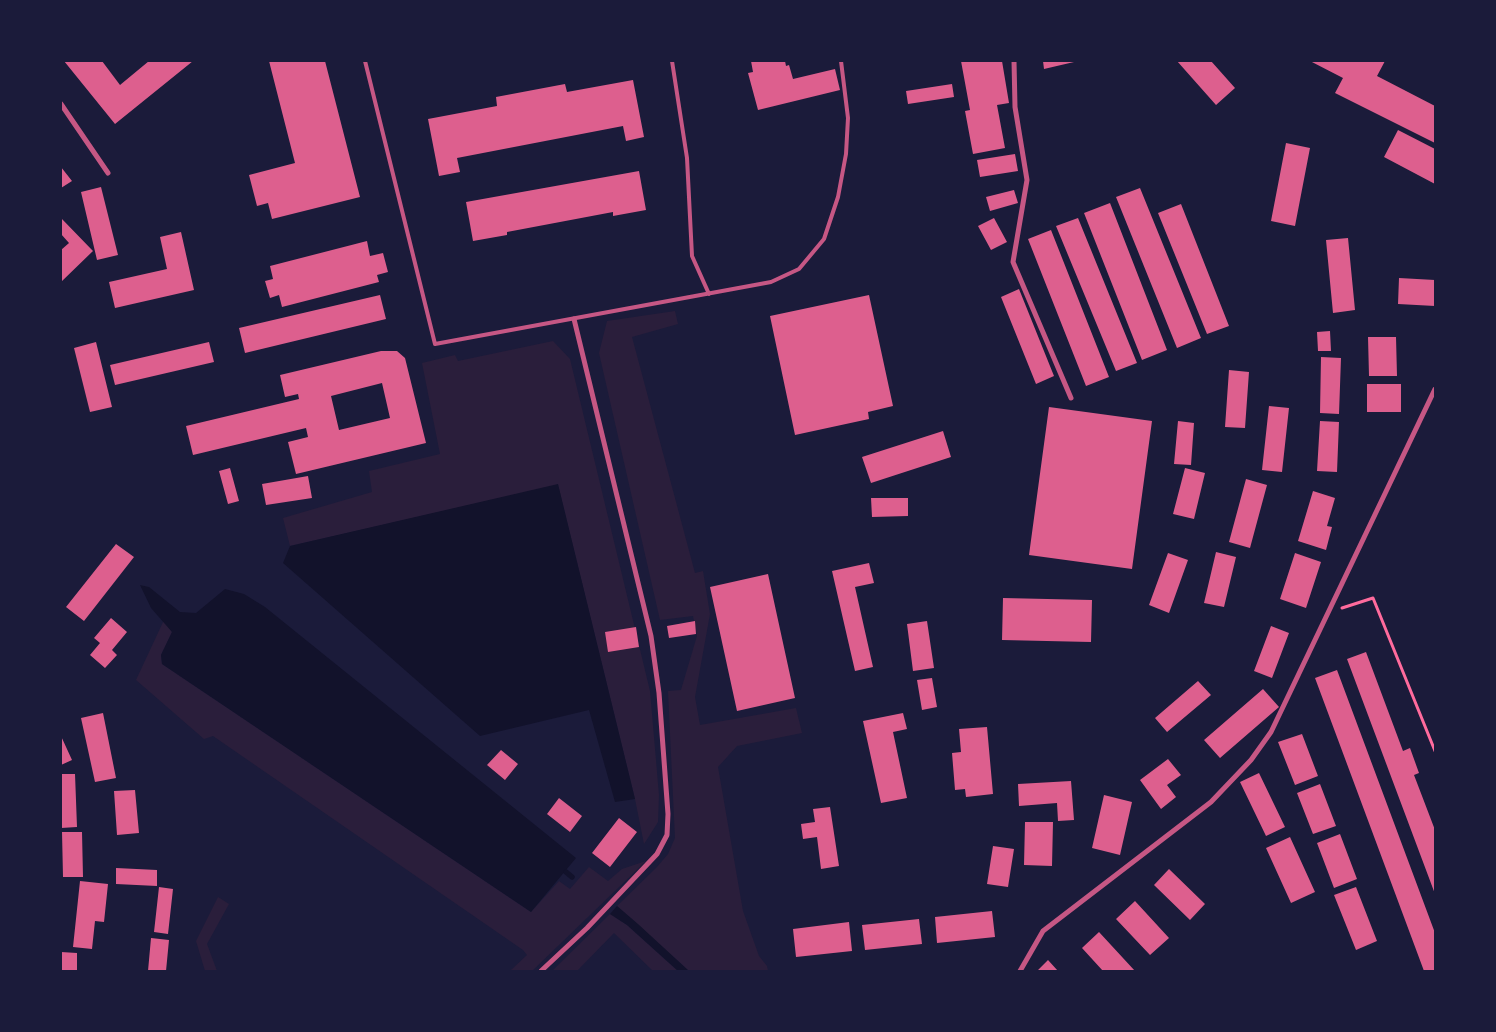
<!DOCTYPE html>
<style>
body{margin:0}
#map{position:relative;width:1496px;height:1032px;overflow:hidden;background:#1b1b3a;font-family:"DM Sans",sans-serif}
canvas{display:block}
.frame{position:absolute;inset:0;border:62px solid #1b1b3a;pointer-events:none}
</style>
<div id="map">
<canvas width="1496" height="1032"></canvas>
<div class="frame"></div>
</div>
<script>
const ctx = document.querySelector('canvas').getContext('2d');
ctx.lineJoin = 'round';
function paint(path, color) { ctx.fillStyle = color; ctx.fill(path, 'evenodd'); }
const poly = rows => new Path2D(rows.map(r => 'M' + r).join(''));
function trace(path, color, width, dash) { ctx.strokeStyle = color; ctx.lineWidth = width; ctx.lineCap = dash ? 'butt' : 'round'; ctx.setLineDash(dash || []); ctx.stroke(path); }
const green = poly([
 [675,311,678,324,632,337,695,573,703,571,710,614,695,697,700,725,796,708,802,733,737,746,718,767,743,911,759,956,767,966,768,971,689,971,617,906,657,867,668,854,675,838,668,691,681,690,697,636,693,616,660,620,599,353,607,321],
 [553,341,570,359,650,691,659,795,658,822,644,844,635,799,558,485,290,546,283,518,372,492,369,471,440,454,422,363,455,355,458,361],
 [164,620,172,632,161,655,162,664,531,912,559,881,570,889,589,867,608,881,622,869,646,861,532,971,510,971,527,955,523,950,213,736,204,739,136,680],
 [218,897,229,904,207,944,217,971,205,971,196,941],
 [610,914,627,925,678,971,653,971,614,933,577,971,552,971]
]);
const water = poly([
 [558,484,635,799,615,802,589,710,480,736,283,563,290,546],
 [140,585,149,587,180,612,196,613,225,589,244,594,265,607,576,858,531,912,162,664,161,655,172,632,151,608],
 [617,906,638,924,689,971,678,971,627,925,610,914]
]);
const stream = poly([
 [566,872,572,877]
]);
const building = poly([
 [64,61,102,61,120,85,149,61,193,61,115,124],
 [269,61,325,61,360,197,272,219,268,203,257,206,249,175,295,163],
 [751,61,785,61,786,66,789,65,793,79,835,69,840,90,758,110,748,73,753,72],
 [961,61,1002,61,1009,103,997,105,1005,148,973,154,965,111,970,110],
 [1043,61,1074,61,1074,62,1044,69],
 [1177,61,1211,61,1235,88,1216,105],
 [1310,61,1385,61,1377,76,1435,106,1435,143,1335,93,1343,78],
 [633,80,644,137,626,141,623,126,457,158,460,172,439,176,428,119,497,106,496,97,565,84,567,92],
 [952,84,954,97,908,104,906,91],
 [1398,130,1435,149,1435,184,1384,157],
 [1286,143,1310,148,1295,226,1271,221],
 [1015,154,1018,171,980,177,977,160],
 [61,167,72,181,61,188],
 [639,171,646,210,613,216,613,212,507,232,507,235,473,241,466,202],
 [101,187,118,255,97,260,81,192],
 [1140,188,1201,338,1177,348,1116,197],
 [1014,190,1018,203,990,211,986,197],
 [1110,203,1167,350,1142,360,1084,213],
 [1181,204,1229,326,1207,334,1158,213],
 [61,218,93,251,61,282,61,250,69,243,61,234],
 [994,218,1007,242,991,250,978,226],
 [1078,218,1137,363,1116,371,1056,226],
 [1051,230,1109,377,1086,386,1028,239],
 [181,232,194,290,115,308,109,282,167,269,160,237],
 [1348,238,1355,310,1333,313,1326,240],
 [367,241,370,256,383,253,388,272,377,275,379,282,282,307,279,295,270,298,265,281,273,279,270,266],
 [1399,278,1435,280,1435,306,1398,304],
 [1019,289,1054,376,1036,384,1001,297],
 [380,295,386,319,245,353,239,328],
 [869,295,893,406,868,412,869,419,795,435,770,316],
 [1330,331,1331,351,1318,351,1317,332],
 [1368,337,1396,337,1397,376,1369,376],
 [96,342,112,407,90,412,74,348],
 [209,342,214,362,115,385,110,365],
 [381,351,397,351,405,358,426,443,296,474,288,442,308,437,306,428,193,455,186,426,299,399,298,394,285,397,280,375],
 [382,383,390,418,339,430,331,396],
 [1321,357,1341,358,1339,414,1320,413],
 [1229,370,1249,372,1245,428,1225,427],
 [1367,384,1401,384,1401,412,1367,412],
 [1269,406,1289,408,1282,472,1262,470],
 [1049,407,1152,421,1132,569,1029,555],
 [1178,421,1194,423,1191,465,1174,464],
 [1320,421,1339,422,1337,472,1317,471],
 [943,431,951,457,871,483,862,457],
 [230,468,239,501,228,504,219,471],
 [1185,468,1205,473,1194,519,1173,514],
 [308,476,312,498,266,505,262,484],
 [1246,479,1267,485,1250,548,1229,542],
 [1313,491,1335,498,1327,526,1332,527,1326,550,1298,541],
 [871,498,908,498,908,516,872,517],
 [116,544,134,557,84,621,66,607],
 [1216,552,1236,557,1224,607,1204,603],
 [1168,553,1188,560,1169,613,1149,605],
 [1295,553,1321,562,1306,608,1280,599],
 [869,563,874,583,855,587,873,667,855,671,832,571],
 [768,574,795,698,737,711,710,587],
 [1003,598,1092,600,1091,642,1002,640],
 [111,618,127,632,112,650,117,655,105,668,90,655,100,643,94,638],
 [695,621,696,634,669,638,667,626],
 [927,621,934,668,913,671,907,624],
 [1271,626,1289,633,1272,678,1254,671],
 [636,627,639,647,608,652,605,632],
 [1366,652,1403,751,1410,748,1419,773,1414,775,1435,830,1435,894,1347,659],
 [1337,670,1435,933,1435,971,1424,971,1315,678],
 [932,678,937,707,922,710,917,680],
 [1198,681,1211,695,1167,732,1155,718],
 [1263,689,1279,707,1220,758,1204,740],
 [103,713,116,778,95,782,81,718],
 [903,713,907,729,893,732,907,798,881,803,863,721],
 [987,727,993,794,966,797,965,789,955,790,952,753,961,752,959,729],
 [1302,734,1318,776,1295,785,1278,742],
 [61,736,72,760,61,765],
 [501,750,518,764,505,780,487,765],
 [1168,759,1181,775,1167,785,1176,797,1161,809,1140,780],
 [1259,773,1285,827,1266,836,1240,782],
 [61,774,75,774,77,827,61,828],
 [1071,781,1074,820,1058,821,1057,803,1019,806,1018,784],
 [1320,784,1336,826,1313,834,1297,793],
 [135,790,139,833,117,835,114,791],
 [1104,795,1132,802,1120,855,1092,848],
 [559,798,582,816,570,832,547,814],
 [830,807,839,866,821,869,817,837,803,839,801,824,815,822,813,809],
 [619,818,637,832,610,867,592,853],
 [1025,822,1053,822,1052,866,1024,865],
 [62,832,82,832,83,877,63,877],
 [1340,834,1357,879,1334,888,1317,843],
 [1290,837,1315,892,1291,903,1266,848],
 [993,846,1014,849,1008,887,987,884],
 [116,868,157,870,157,886,116,884],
 [1169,869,1205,904,1190,920,1154,885],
 [80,881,108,884,104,922,95,921,92,949,73,947],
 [159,887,173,889,168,934,154,932],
 [1356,887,1377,941,1356,950,1334,895],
 [1135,901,1169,938,1150,955,1116,919],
 [992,911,995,937,937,943,935,917],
 [919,919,922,944,865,950,862,925],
 [849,922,852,951,796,957,793,929],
 [1099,932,1135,971,1103,971,1082,948],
 [151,938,169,940,166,971,148,971],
 [61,952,77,953,77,971,61,971],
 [1048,960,1058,971,1037,971]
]);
const path = poly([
 [1342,608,1373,598,1435,751]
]);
const service = poly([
 [365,61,435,344,771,282,799,269,824,239,838,197,846,154,848,118,841,61],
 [672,61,687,158,692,256,709,294]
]);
const minor = poly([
 [1014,61,1015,107,1027,180,1013,262,1071,398],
 [61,104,108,173],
 [541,971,587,928,657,854,667,835,668,814,659,693,651,636,574,319],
 [1020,971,1043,931,1211,802,1251,760,1271,732,1435,389]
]);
paint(green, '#2a1e3b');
paint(water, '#12122b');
trace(stream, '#12122b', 5.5);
paint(building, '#dd5f8e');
trace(path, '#ff6b9d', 3);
trace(service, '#c65784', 4);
trace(minor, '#c65784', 5);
</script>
